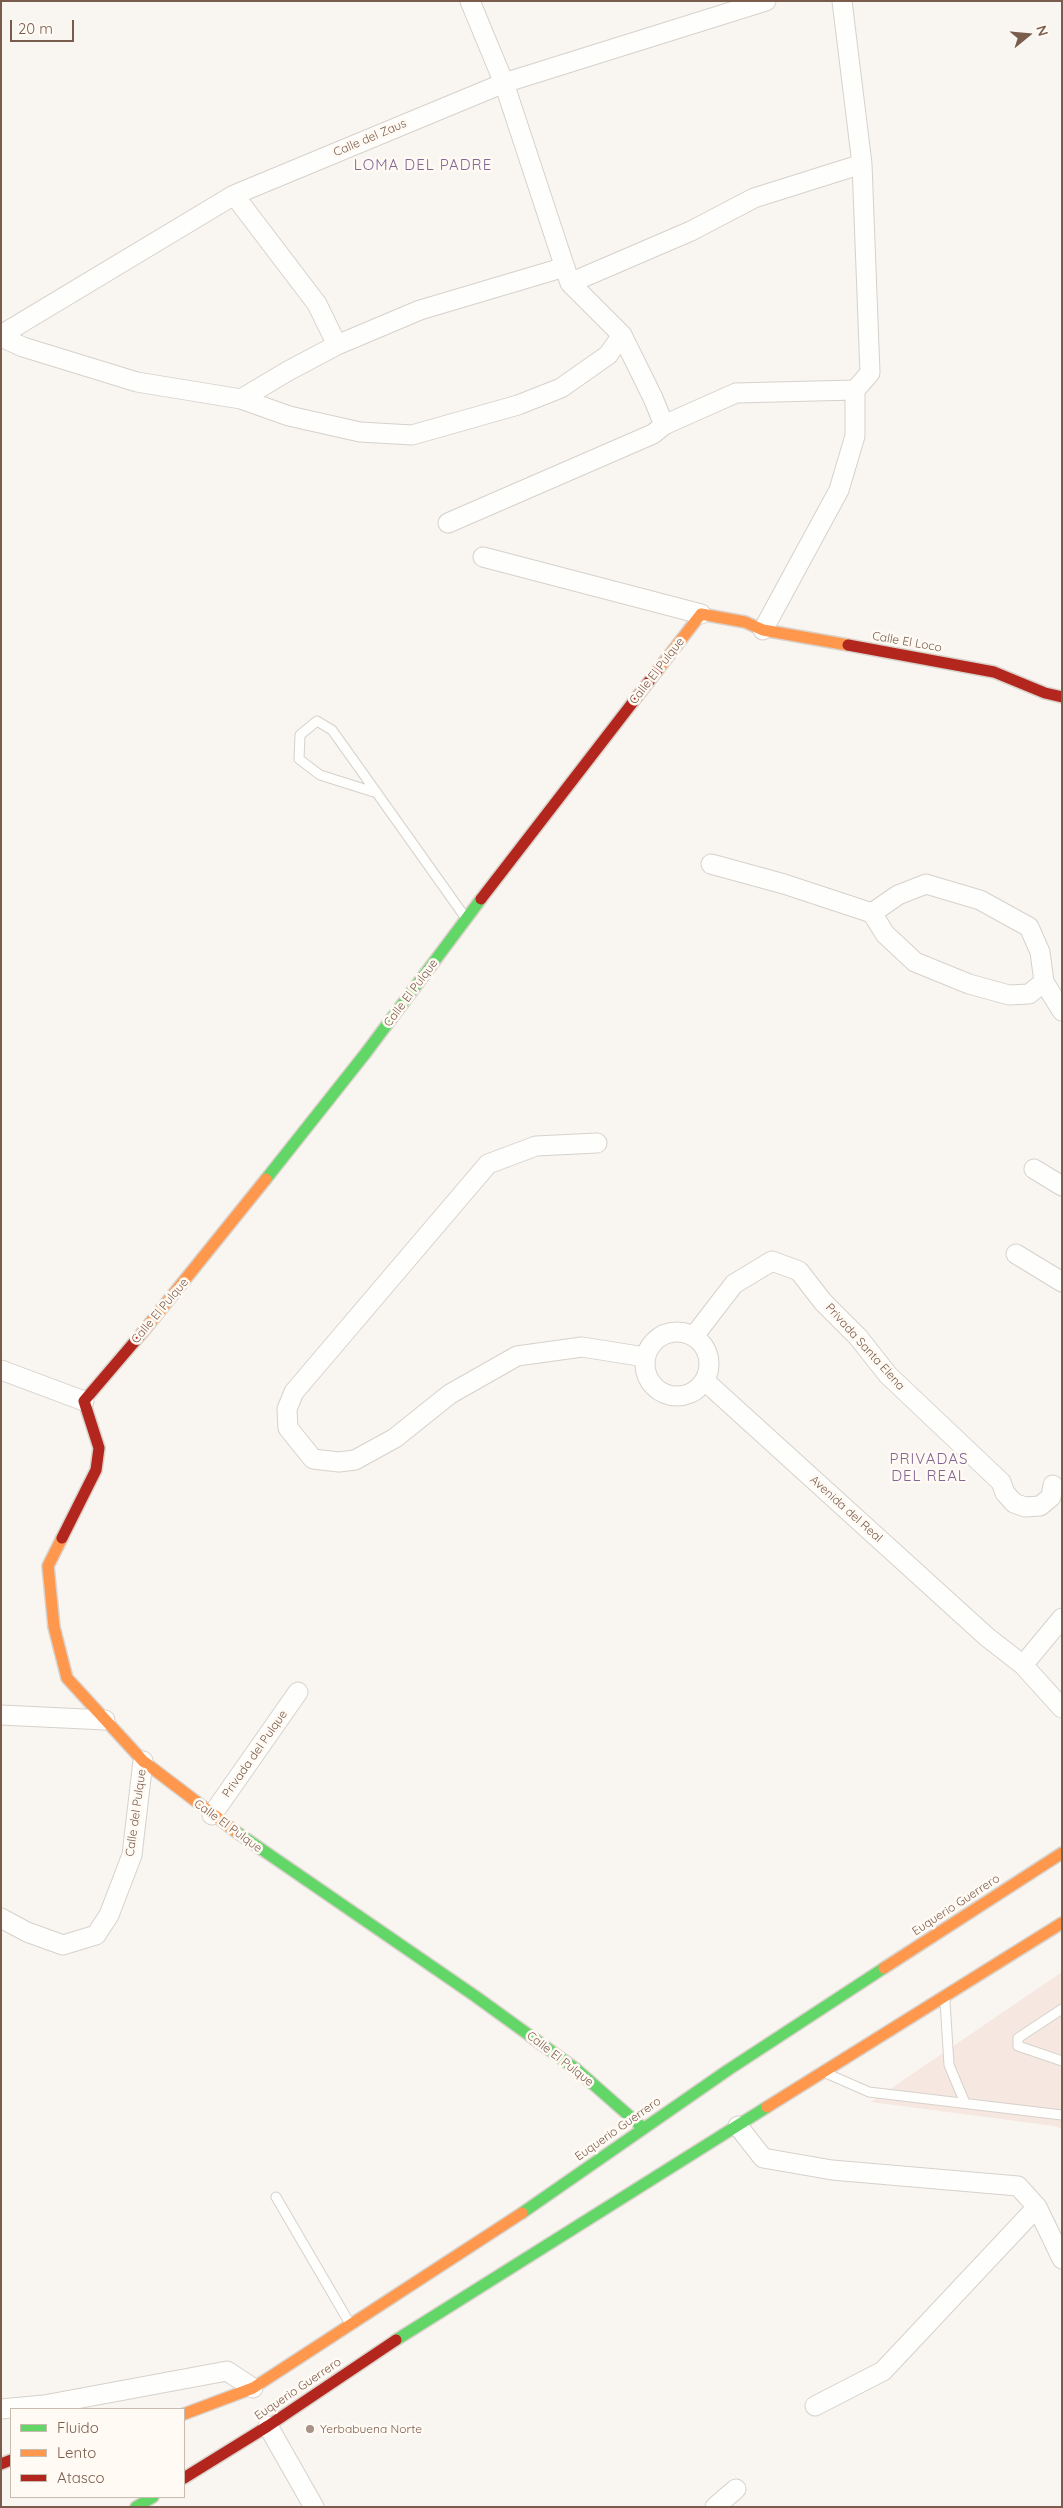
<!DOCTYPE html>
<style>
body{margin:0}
#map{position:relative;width:1063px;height:2508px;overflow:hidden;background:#f9f5f0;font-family:Quicksand,sans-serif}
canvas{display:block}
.frame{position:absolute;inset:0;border:2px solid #7a5c4d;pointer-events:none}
.legend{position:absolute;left:10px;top:2408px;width:175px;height:90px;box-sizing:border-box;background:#fffaf3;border:1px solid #cabbb1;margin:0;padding:6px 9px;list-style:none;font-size:15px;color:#7a5c4d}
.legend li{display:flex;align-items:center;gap:10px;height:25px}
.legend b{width:25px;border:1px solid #cabbb1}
.north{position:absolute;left:1003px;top:10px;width:50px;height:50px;-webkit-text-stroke:4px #fffaf3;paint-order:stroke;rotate:73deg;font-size:14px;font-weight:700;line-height:20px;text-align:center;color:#7a5c4d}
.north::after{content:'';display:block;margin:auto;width:18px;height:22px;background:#7a5c4d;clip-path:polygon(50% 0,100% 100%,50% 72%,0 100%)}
.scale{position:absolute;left:10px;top:20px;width:64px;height:22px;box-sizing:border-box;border:2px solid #7a5c4d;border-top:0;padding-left:6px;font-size:15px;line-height:18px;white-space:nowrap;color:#7a5c4d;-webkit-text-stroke:4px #fffaf3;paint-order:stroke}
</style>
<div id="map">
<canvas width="1063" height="2508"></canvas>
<div class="frame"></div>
<ul class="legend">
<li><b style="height:6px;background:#63d668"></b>Fluido</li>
<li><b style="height:6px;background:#ff974d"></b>Lento</li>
<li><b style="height:6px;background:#b3261e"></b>Atasco</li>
</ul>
<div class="north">N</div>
<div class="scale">20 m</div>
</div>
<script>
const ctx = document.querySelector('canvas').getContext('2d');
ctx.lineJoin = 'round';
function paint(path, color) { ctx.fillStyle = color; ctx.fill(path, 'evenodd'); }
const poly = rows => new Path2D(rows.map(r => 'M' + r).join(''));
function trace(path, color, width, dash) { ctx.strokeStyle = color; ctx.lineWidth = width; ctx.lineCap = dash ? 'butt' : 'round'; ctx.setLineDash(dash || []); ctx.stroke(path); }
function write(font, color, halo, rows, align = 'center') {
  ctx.font = font + ' Quicksand,sans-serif'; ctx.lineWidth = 5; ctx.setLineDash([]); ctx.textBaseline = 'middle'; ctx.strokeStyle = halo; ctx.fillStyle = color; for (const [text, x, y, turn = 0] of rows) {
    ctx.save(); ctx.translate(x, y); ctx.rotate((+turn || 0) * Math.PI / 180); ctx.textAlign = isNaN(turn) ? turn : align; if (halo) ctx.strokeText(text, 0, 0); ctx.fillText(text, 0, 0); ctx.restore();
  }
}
const commercial = poly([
 [1062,1972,1062,2129,1054,2126,871,2102]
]);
const lane = poly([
 [377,793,320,775,299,759,300,735,317,721,332,730,352,758,465,917],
 [945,2001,949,2065,965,2103],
 [1062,2009,1018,2038,1018,2046,1062,2061],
 [828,2074,869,2092,1062,2115],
 [276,2197,349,2322]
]);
const street = poly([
 [470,1,504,83,570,283,622,335,653,398,664,425],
 [234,195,317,304,337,345],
 [570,283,691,231,754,198,862,164],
 [1,335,234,195,504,83,766,1],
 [1,337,23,347,137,382,241,399,289,416,360,432,412,435,518,405,561,388,608,355,622,335],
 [241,399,288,371,337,345,420,310,565,267],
 [448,523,653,434,664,425,736,393,855,390],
 [483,557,701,614],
 [763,630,839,490,855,436,855,390,870,373,862,164,842,1],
 [711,864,784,884,872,913],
 [872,913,898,895,926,884,980,900,1029,927,1040,952,1044,982,1062,1011],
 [872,913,885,934,915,962,969,984,1009,995,1029,994,1044,982],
 [597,1143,536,1146,488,1164,294,1392,287,1409,288,1428,313,1459,339,1462,355,1460,395,1438,450,1394,517,1356,582,1347,645,1357],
 [1034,1169,1062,1186],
 [1016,1254,1062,1282],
 '645 1364a32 32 0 1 1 64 0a32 32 0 1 1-64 0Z',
 [694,1336,734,1284,772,1261,799,1271,823,1302,858,1337,888,1375,1001,1482,1005,1493,1014,1503,1025,1507,1040,1506,1051,1497,1053,1485],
 [1,1370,84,1401],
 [705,1381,987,1637,1023,1665,1062,1708],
 [1023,1665,1062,1618],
 [1,1715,105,1720],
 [212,1815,298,1692],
 [1,1918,27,1932,63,1945,96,1935,109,1915,132,1855,143,1761],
 [738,2126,763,2158,832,2170,1018,2186,1037,2207,1062,2259],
 [815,2406,883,2371,1037,2207],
 [1,2409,44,2405,227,2371,253,2388],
 [268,2426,314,2507],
 [715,2507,736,2489]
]);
const fast = poly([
 [266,1179,365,1054,481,899],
 [235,1831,475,1996,576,2069,643,2128],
 [522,2213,728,2070,884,1968],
 [396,2340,767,2107],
 [136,2507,153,2497]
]);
const slow = poly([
 [657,671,701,614,745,622,763,630,848,645],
 [142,1333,266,1179],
 [62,1538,48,1566,54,1627,67,1678,143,1761,235,1831],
 [884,1968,1062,1853],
 [767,2107,1062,1923],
 [184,2414,253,2388,522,2213]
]);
const jam = poly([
 [848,645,994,672,1045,693,1062,697],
 [481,899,657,671],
 [62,1538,96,1470,99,1448,84,1401,142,1333],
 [1,2464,11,2460],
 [184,2478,268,2426,396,2340]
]);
const markers = [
 [310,2429,5,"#a69286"]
];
const streetNames = [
 ["Calle del Zaus",370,138,-23],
 ["Calle El Loco",907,642,10],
 ["Calle El Pulque",657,671,-52],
 ["Calle El Pulque",411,993,-53],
 ["Calle El Pulque",160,1311,-50],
 ["Privada Santa Elena",865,1347,48],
 ["Avenida del Real",846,1509,42],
 ["Privada del Pulque",255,1754,-55],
 ["Calle del Pulque",136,1813,-82],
 ["Calle El Pulque",228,1826,36],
 ["Euquerio Guerrero",956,1905,-33],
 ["Calle El Pulque",560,2059,38],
 ["Euquerio Guerrero",618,2129,-35],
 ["Euquerio Guerrero",298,2389,-34]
];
const poiNames = [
 ["Yerbabuena Norte",320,2429]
];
const quarterNames = [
 ["LOMA DEL PADRE",423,165],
 ["PRIVADAS",929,1459],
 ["DEL REAL",929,1476]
];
paint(commercial, '#f6e8e1');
trace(lane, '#d7d1cb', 11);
trace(street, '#d7d1cb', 21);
trace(fast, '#d9d2cb', 14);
trace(slow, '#d9d2cb', 14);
trace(jam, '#d9d2cb', 14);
trace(lane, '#fefefd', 9);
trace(street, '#fefefd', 19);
trace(fast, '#63d668', 11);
trace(slow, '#ff974d', 11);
trace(jam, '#b3261e', 11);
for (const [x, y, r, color] of markers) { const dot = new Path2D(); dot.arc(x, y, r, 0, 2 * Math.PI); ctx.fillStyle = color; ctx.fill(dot); trace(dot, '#fffaf3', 2); }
write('12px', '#7a5c4d', '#fffaf3', streetNames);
write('12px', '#7a5c4d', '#fffaf3', poiNames, 'left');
ctx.letterSpacing = '1px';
write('15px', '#846695', '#fffaf3', quarterNames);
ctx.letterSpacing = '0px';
</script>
